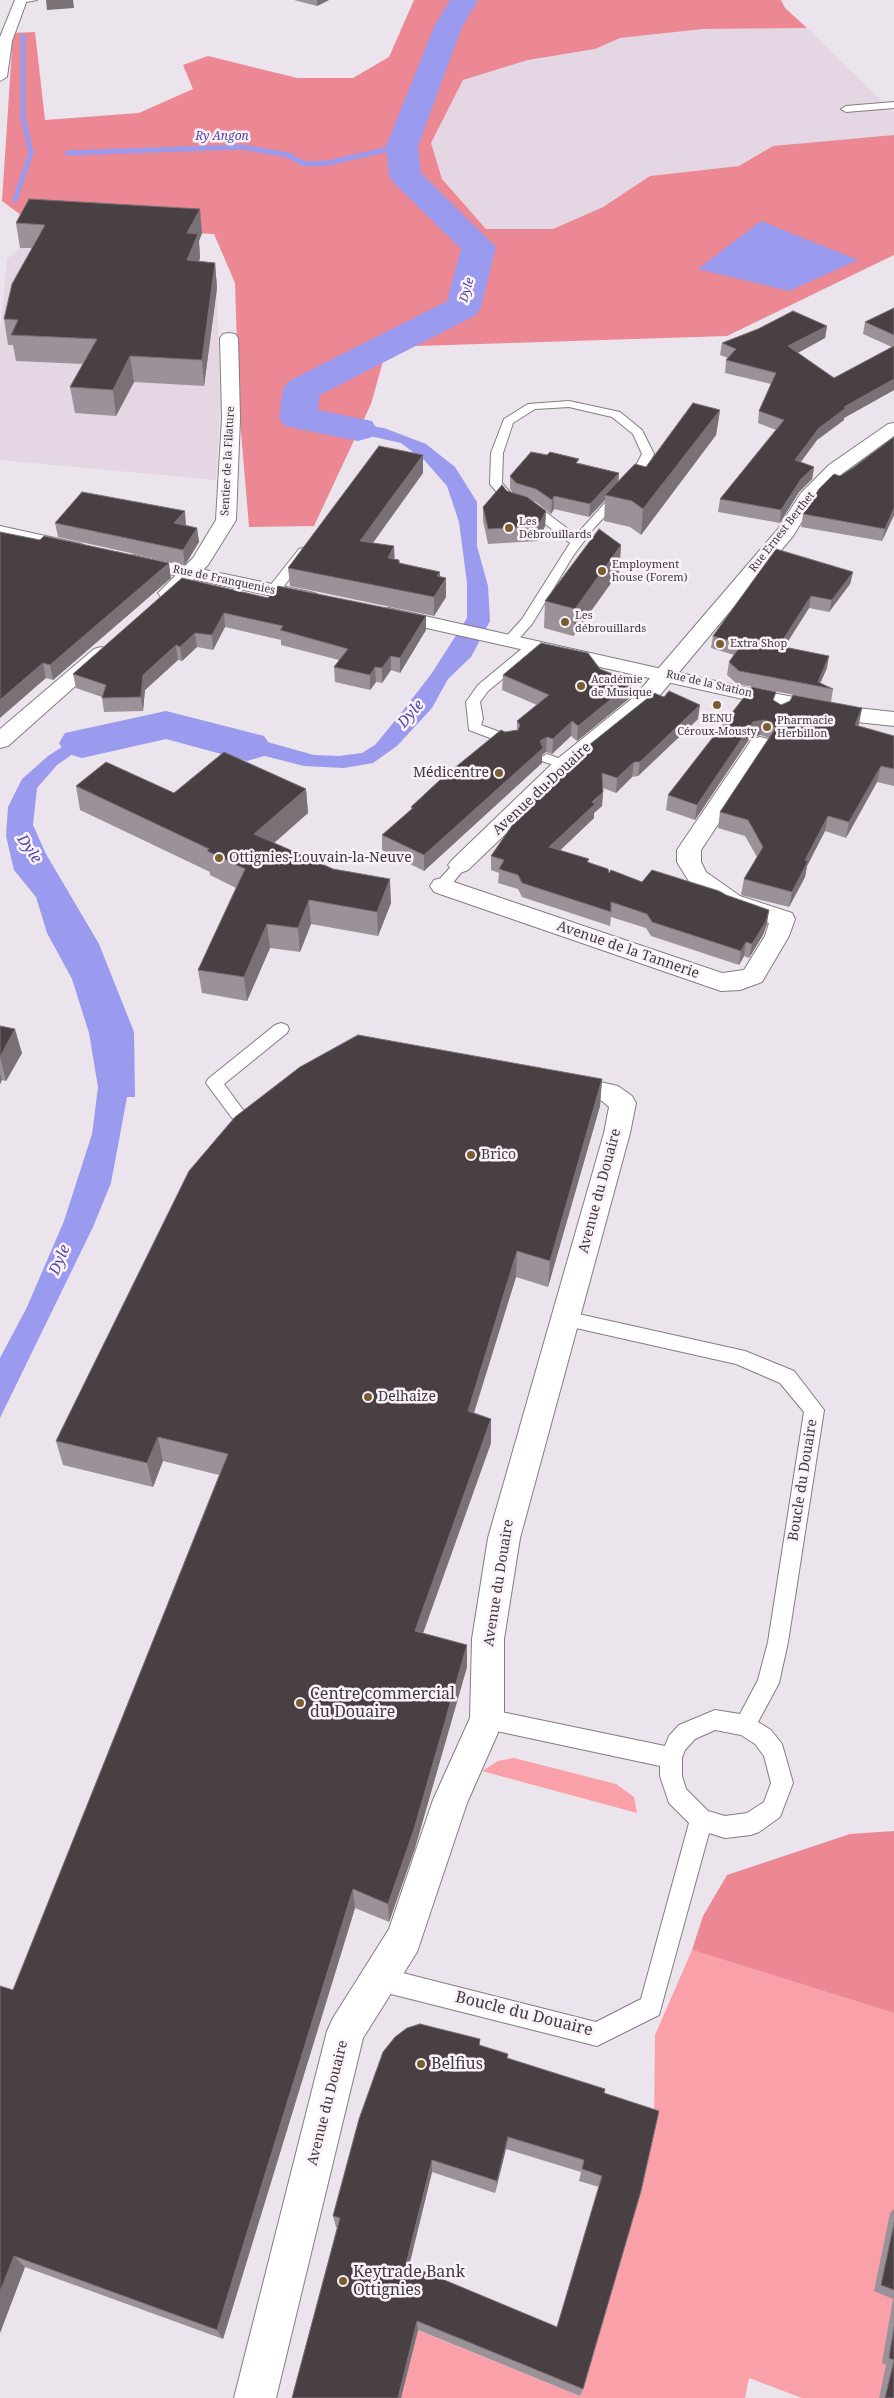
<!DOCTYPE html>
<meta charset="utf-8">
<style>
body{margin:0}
canvas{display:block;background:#ece4ec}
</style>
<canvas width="894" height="2398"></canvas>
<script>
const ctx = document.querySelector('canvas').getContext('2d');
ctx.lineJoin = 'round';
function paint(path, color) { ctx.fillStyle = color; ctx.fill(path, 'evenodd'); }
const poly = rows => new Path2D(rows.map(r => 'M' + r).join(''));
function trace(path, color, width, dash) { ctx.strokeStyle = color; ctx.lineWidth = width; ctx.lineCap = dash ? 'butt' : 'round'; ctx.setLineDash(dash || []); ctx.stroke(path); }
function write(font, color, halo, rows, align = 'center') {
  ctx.font = font + ' "Noto Serif",serif'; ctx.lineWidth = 5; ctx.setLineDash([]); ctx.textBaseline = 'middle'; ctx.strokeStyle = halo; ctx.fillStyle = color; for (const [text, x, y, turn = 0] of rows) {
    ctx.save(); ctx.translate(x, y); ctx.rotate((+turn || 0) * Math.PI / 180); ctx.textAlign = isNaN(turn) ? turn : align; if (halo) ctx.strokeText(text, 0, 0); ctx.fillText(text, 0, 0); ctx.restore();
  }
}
const built = poly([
 [807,28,894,113,894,135,773,146,740,166,650,176,603,207,553,229,486,229,442,179,431,143,463,80,528,60,595,49,620,38,702,29],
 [33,224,202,233,190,258,200,258,189,285,217,288,220,407,216,480,0,460,0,330,7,259,20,248]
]);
const green = poly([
 [514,1758,616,1784,634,1797,637,1813,482,1771,498,1761],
 [692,1950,894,2013,894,2215,890,2214,879,2269,894,2275,894,2398,802,2398,749,2378,745,2398,401,2398,405,2325,580,2396,654,2124,655,2035]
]);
const forest = poly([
 [414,0,781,0,785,8,807,28,703,29,620,38,595,49,528,60,463,80,431,143,442,179,486,229,553,229,603,207,650,176,739,166,773,146,894,135,894,255,727,336,387,347,371,404,314,526,249,527,239,408,235,283,214,234,33,224,2,201,13,33,35,32,45,120,139,113,193,89,183,65,208,56,297,78,353,78,389,57],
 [894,1831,894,2013,692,1950,703,1916,727,1875,850,1834]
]);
const water = poly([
 [761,221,858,260,789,291,698,269],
 [307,397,304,402,305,412,320,419,384,428,426,444,455,467,477,502,477,546,488,586,490,621,471,657,448,679,432,708,397,746,373,763,344,768,304,766,187,736,131,735,86,745,57,765,37,788,33,825,46,854,99,944,134,1032,135,1097,127,1097,111,1183,93,1227,0,1418,0,1358,27,1307,64,1221,92,1134,98,1087,89,1033,72,979,47,933,36,897,14,870,6,836,8,807,22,779,48,756,84,733,128,726,182,726,260,740,314,755,339,756,362,753,375,745,398,717,432,673,467,618,467,583,459,522,447,486,425,461,401,443,361,434,316,431,284,420,280,401]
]);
const stream = poly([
 [67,153,242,147,288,155,304,164,328,163,402,146],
 [15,200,31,153,23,117,23,36]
]);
const river = poly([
 [450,0,478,0,462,27,418,146,421,173,496,247,481,307,476,315,320,395,318,410,372,421,377,429,372,437,358,441,284,426,279,418,283,389,289,381,447,301,461,249,394,183,389,176,386,146,434,27,450,0],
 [166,711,264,736,271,746,264,756,247,761,166,739,82,758,65,753,59,743,65,733,166,711]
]);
const service = poly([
 [18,0,37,0,21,3,18,0],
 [894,102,894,108,846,112,841,109,846,106,894,102],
 [569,401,620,412,642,430,654,454,641,478,594,528,573,556,532,624,516,642,506,642,504,639,522,619,570,543,527,510,507,504,490,484,491,453,504,419,528,404,569,401],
 [569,407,612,417,633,434,642,454,632,473,576,535,535,504,515,498,502,483,503,453,513,423,535,409,569,407],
 [303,548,307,549,309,552,307,555,279,593,269,593,268,590,269,587,299,549,303,548],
 [535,641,540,642,542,645,540,648,488,691,480,702,483,719,481,725,516,738,518,741,516,744,506,744,469,730,466,702,478,685,530,642,535,641],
 [547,754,569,762,571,765,564,769,542,761,540,758,547,754],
 [460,860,467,865,465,868,447,890,437,890,434,886,437,882,455,862,460,860],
 [281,1023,287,1025,289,1029,287,1033,224,1084,246,1114,244,1118,238,1120,232,1118,206,1083,208,1079,275,1025,281,1023],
 [565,1311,745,1351,794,1371,824,1410,788,1642,779,1683,758,1722,771,1730,782,1744,793,1783,780,1817,759,1832,751,1835,725,1838,709,1833,659,2015,597,2046,379,1991,371,1987,367,1979,371,1971,379,1967,596,2022,641,1999,689,1823,669,1803,660,1776,660,1766,487,1729,479,1726,476,1719,479,1712,487,1709,665,1746,669,1736,679,1725,715,1710,740,1714,758,1680,768,1642,804,1412,780,1383,736,1364,558,1324,556,1319,558,1314,565,1311],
 [715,1730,741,1735,755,1744,764,1756,771,1783,764,1802,747,1813,725,1816,708,1811,686,1789,682,1776,682,1758,685,1750,695,1739,715,1730]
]);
const minor = poly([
 [15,0,27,0,12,41,7,77,0,81,0,37,15,0],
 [229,333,235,334,238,338,240,418,236,520,208,565,175,597,168,599,161,597,158,593,193,558,216,520,222,418,220,338,223,334,229,333],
 [894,423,894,436,843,473,815,500,793,536,650,707,572,770,468,870,460,873,452,870,448,865,452,860,556,760,634,697,778,529,801,493,829,465,888,424,894,423],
 [101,647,108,649,111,653,108,657,8,746,0,748,0,729,94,649,101,647],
 [760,737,768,739,771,744,701,850,701,862,706,872,740,896,792,913,795,919,789,936,762,982,740,990,721,991,434,892,430,886,434,880,442,878,722,973,744,970,765,936,769,923,724,908,690,883,677,862,677,850,752,739,760,737],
 [564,1074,618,1086,632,1096,636,1103,630,1133,520,1538,504,1639,504,1719,467,1803,417,1952,363,2038,276,2398,234,2398,327,2031,333,2018,389,1929,433,1800,470,1718,472,1639,488,1538,604,1133,609,1107,602,1101,555,1091,551,1084,555,1077,564,1074]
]);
const tertiary = poly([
 [0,526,82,544,85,548,82,552,75,554,0,538,0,526],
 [134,555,310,592,317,594,320,598,317,602,310,604,127,565,124,561,127,557,134,555],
 [389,608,756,690,848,707,894,712,894,726,848,721,756,702,382,618,379,614,382,610,389,608]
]);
const wall = poly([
 [294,0,329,0,317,6],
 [16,223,202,233,199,241,200,258,199,261,215,263,217,288,204,386,134,382,116,416,75,413,70,387,83,364,16,361,13,345,8,345,4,319,32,248,20,248],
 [894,308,894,390,844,418,844,420,817,440,801,462,814,467,812,479,799,492,780,523,718,512,720,499,776,430,758,423,759,411,771,384,725,373,726,360,728,358,720,355,722,343,758,329,827,326,825,338,797,353,834,378,892,347,863,334,865,322],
 [720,410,716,435,641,535,630,527,604,521,605,500,589,517,554,509,551,514,536,502,532,501,546,511,545,526,538,541,488,544,483,521,483,507,513,493,510,489,510,476,579,463,619,473,618,482,646,467],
 [423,455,423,473,373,543,394,559,399,563,446,597,434,616,290,586,288,568],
 [854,467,894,515,882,541,801,527,803,514,840,476],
 [55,523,186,525,197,528,199,542,185,565,58,537],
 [0,532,171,578,53,680,46,678],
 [621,545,619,572,573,636,544,628,545,601],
 [853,572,850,584,829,612,809,608,784,647,827,668,820,683,833,689,831,702,737,684,727,675,729,662,734,655,711,648,713,636],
 [182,578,268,598,426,630,400,673,391,670,382,683,376,682,370,690,335,682,334,667,339,660,281,645,281,640,225,627,213,650,197,647,182,661,178,660,145,690,143,711,104,712,102,697,76,688,73,674],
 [600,669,631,697,577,741,571,736,552,754,546,752,542,755,542,763,424,871,382,850,382,835,411,810,411,807,505,732,517,730,517,721,537,705,502,690,503,675],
 [775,701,781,705,862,708,858,726,894,736,894,786,877,782,846,838,825,831,807,866,805,877,789,907,741,895,744,879,757,857,745,836,718,828,720,812,769,738,760,735,750,738,695,820,666,810,668,795],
 [698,719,638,776,632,777,616,793,603,788,602,806,594,813,594,818,560,850,589,862,609,873,642,882,767,924,763,935,749,958,744,956,739,965,651,936,646,928,611,917,610,926,522,897,518,889,498,883,499,873,491,870,491,856,531,798],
 [76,786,174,793,306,789,308,813,274,843,391,903,378,936,311,924,300,952,270,948,247,1001,202,993,198,970,236,888,210,875,210,872,80,810],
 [0,1026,22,1053,6,1081,2,1080,0,1084],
 [602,1079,600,1106,548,1287,516,1277,474,1413,491,1443,423,1633,467,1667,415,1848,389,1922,355,1908,223,2339,25,2267,0,2333,13,1990,219,1475,163,1461,153,1487,63,1465,56,1441],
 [480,2039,480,2045,508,2058,604,2093,659,2111,583,2389,580,2396,418,2330,401,2398,292,2398,337,2228,336,2227,333,2216],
 [506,2149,581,2172,579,2181,599,2187,557,2327,409,2266,432,2172,495,2193],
 [894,2209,894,2398,879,2398,886,2365,882,2363,893,2299,874,2291,890,2213]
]);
const shadedWall = poly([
 [46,0,73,0,74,8,47,10],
 [317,0,329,0,317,6],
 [200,209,202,233,199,241,200,258,189,285,187,260,187,233],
 [215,263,217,288,204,386,202,360],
 [827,326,825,338,787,359,788,346],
 [130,356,134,382,116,416,113,390],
 [894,379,894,390,844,418,844,420,817,440,793,472,795,460,819,428,844,407],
 [720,410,716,435,641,535,643,509],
 [423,455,423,473,361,559,360,541],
 [814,467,812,479,799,492,780,523,781,510,801,479],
 [619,473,618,486,605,495,605,500,589,517,590,504],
 [554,496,554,509,551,514,552,500],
 [894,508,894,515,882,541,885,529],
 [185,511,186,525,176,537,174,523],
 [546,511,545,526,538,541,538,526],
 [197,528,199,542,185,565,183,550],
 [621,545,619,572,573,636,575,609],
 [394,546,395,565,388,558],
 [169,563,171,578,53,680,50,665],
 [440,572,440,588,446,578,446,597,434,616,434,597,437,576],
 [853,572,850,584,829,612,832,600],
 [811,596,809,608,777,659,779,646],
 [224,613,225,627,213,650,212,635],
 [426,616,426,630,400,673,400,658],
 [195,633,197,647,182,661,180,647],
 [176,645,178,660,145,690,143,711,141,697,143,675],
 [391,656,391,670,382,683,382,668],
 [829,656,827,668,819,686,818,682],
 [43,663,46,678,0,718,0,700],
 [375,667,376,682,370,690,370,675],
 [632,682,631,697,577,741,578,726],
 [700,705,698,719,638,776,640,762],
 [862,708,859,724,852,740,855,725],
 [763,720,760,735,750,738,695,820,697,805,753,722],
 [572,721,571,736,552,754,553,739],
 [547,737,546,752,542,755,542,763,424,871,424,855,540,741],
 [634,762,632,777,616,793,617,778],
 [881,766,877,782,846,838,849,822],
 [306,789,308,813,257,858,254,834],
 [603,792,602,806,594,813,594,818,548,862,549,847],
 [828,816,825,831,807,866,805,877,789,907,792,892,805,860],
 [390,879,391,903,378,936,377,912],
 [309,900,311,924,300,952,298,928],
 [769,910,767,924,763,935,749,958,752,944],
 [267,924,270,948,247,1001,244,977],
 [746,942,744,956,739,965,741,951],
 [15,1029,22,1053,6,1081,0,1057],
 [0,1073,2,1080,0,1084],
 [602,1079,600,1106,548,1287,550,1261],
 [517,1251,516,1277,467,1435,468,1411],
 [491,1419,491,1443,416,1653,415,1631],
 [158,1437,163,1461,153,1487,147,1463],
 [467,1645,467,1667,415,1848,389,1922,388,1904],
 [353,1889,355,1908,223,2339,217,2330],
 [508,2137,506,2149,495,2193,497,2181],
 [432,2160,432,2172,407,2274,406,2264],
 [14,2256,25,2267,0,2333,0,2292],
 [417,2321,418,2330,401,2398,398,2398]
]);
const building = poly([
 [29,199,200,209,187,233,198,234,187,260,215,263,202,360,130,356,113,390,70,387,97,339,11,335,18,320,4,319,12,284,45,225,16,223,29,199],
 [894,308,894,335,865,322,894,308],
 [793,311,827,326,788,346,834,378,894,346,894,379,844,407,846,408,819,428,795,460,814,467,801,479,781,510,720,499,784,420,759,411,776,373,726,360,736,349,722,343,758,329,793,311],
 [693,403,720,410,643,509,632,501,605,495,635,464,646,467,693,403],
 [894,437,894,508,885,529,803,514,819,489,834,474,840,476,854,467,894,437],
 [379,446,423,455,360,541,394,546,388,558,399,560,399,563,440,572,437,576,446,578,434,597,288,568,379,446],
 [531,452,547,455,550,452,579,459,576,463,619,473,590,504,554,496,552,500,536,489,516,483,510,476,531,452],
 [502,485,507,491,527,497,546,511,538,526,488,529,483,507,502,485],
 [82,492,185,511,174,523,197,528,183,550,55,523,82,492],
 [599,529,621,545,575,609,545,601,599,529],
 [0,532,40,540,44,536,169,563,50,665,43,663,0,700,0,532],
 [776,549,853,572,832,600,811,596,779,646,829,656,818,682,833,689,739,671,729,662,742,644,713,636,776,549],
 [182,578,268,598,278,586,426,616,400,658,391,656,382,668,375,667,370,675,334,667,348,649,280,630,283,626,224,613,212,635,195,633,180,647,176,645,143,675,141,697,102,698,106,685,73,674,182,578],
 [541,643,588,653,600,669,632,682,578,726,572,721,553,739,547,737,540,741,543,748,424,855,382,835,413,808,411,807,441,779,501,730,505,732,518,730,520,725,517,721,549,695,503,675,541,643],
 [752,687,776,692,773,700,781,705,790,701,793,695,862,708,855,725,894,736,894,769,881,766,849,822,828,816,805,860,808,861,792,892,744,879,763,847,748,820,720,812,775,729,772,722,763,720,753,722,697,805,668,795,752,687],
 [669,691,700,705,640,762,634,762,617,778,602,773,603,792,592,802,595,804,549,847,589,859,587,862,608,869,609,873,611,870,642,882,652,870,719,891,726,895,769,910,766,921,752,944,746,942,741,951,652,922,647,914,611,902,611,912,522,883,518,875,499,869,504,860,491,856,531,798,574,757,654,693,664,697,669,691],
 [224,752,306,789,254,834,333,869,390,879,377,912,309,900,298,928,267,924,244,977,198,970,245,869,207,851,209,849,76,786,106,762,174,793,224,752],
 [0,1026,15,1029,0,1057,0,1026],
 [358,1035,602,1079,550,1261,517,1251,468,1411,491,1419,415,1631,467,1645,414,1829,388,1904,353,1889,217,2330,14,2256,0,2292,0,1986,13,1990,228,1454,158,1437,147,1463,56,1441,189,1171,235,1117,300,1067,358,1035],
 [420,2024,480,2039,479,2045,508,2054,507,2058,605,2089,604,2093,659,2111,641,2191,583,2389,417,2321,398,2398,292,2398,340,2218,333,2216,359,2119,383,2052,395,2037,407,2028,420,2024],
 [508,2137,584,2160,582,2169,602,2176,557,2327,406,2264,432,2160,497,2181,508,2137],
 [894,2223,894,2290,881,2285,894,2223],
 [894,2327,894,2398,885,2398,894,2360,889,2358,894,2327]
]);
const markers = [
 [509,528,5,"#785e30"],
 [602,571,5,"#785e30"],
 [565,622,5,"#785e30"],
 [720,644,5,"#785e30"],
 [581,686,5,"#785e30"],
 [717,705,5,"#785e30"],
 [767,727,5,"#785e30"],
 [499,773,5,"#785e30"],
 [219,858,5,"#785e30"],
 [471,1155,5,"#785e30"],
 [368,1397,5,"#785e30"],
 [300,1703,5,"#785e30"],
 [421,2064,5,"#785e30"],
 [343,2281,5,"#785e30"]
];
const farStreetnames = [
 ["Sentier de la Filature",228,461,-87],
 ["Rue Ernest Berthet",782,532,-52],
 ["Rue de Franquenies",224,580,12],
 ["Rue de la Station",709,684,13]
];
const farPoinames = [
 ["Les",519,522],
 ["Débrouillards",519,535],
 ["Employment",612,565],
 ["house (Forem)",612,578],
 ["Les",575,616],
 ["débrouillards",575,629],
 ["Extra Shop",730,644],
 ["Académie",591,680],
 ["de Musique",591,693],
 ["BENU",717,719,"center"],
 ["Céroux-Mousty",717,732,"center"],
 ["Pharmacie",777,721],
 ["Herbillon",777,734]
];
const farWaternames = [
 ["Ry Angon",222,137],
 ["Dyle",467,290,-74]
];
const poiNames = [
 ["Médicentre",489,773,"right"],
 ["Ottignies-Louvain-la-Neuve",229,858],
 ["Brico",481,1155],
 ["Delhaize",378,1397]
];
const streetNames = [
 ["Avenue du Douaire",542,789,-43],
 ["Avenue de la Tannerie",628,950,19],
 ["Avenue du Douaire",600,1191,-75],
 ["Boucle du Douaire",803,1480,-81],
 ["Avenue du Douaire",499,1583,-81],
 ["Avenue du Douaire",328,2103,-76]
];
const waterNames = [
 ["Dyle",411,714,-49],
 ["Dyle",29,849,56],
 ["Dyle",60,1260,-67]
];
const nearPoinames = [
 ["Centre commercial",310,1694],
 ["du Douaire",310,1712],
 ["Belfius",431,2064],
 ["Keytrade Bank",353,2272],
 ["Ottignies",353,2290]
];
const nearStreetnames = [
 ["Boucle du Douaire",524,2014,14]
];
paint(built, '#e4d6e3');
paint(green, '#faa0a9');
paint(forest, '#eb8893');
paint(water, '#9a9aee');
trace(stream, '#9a9aee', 5);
paint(river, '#9a9aee');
trace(service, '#847c83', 2);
trace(minor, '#847c83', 2);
trace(tertiary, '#847c83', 2);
paint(service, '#fff');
paint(minor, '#fff');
paint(tertiary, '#fff');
paint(wall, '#9a9298');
paint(shadedWall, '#7a7176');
paint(building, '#494044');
trace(building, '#7a7176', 1);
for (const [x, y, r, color] of markers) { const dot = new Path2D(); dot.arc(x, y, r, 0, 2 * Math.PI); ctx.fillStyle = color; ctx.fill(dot); trace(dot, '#faf1f9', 2); }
write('11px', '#3d3a3d', '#faf1f9', farStreetnames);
write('11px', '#3d3a3d', '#faf1f9', farPoinames, 'left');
write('italic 12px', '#4e44a6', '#faf1f9', farWaternames);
write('14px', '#3d3a3d', '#faf1f9', poiNames, 'left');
write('14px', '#3d3a3d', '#faf1f9', streetNames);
write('italic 15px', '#4e44a6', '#faf1f9', waterNames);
write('16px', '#3d3a3d', '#faf1f9', nearPoinames, 'left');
write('16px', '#3d3a3d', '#faf1f9', nearStreetnames);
</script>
